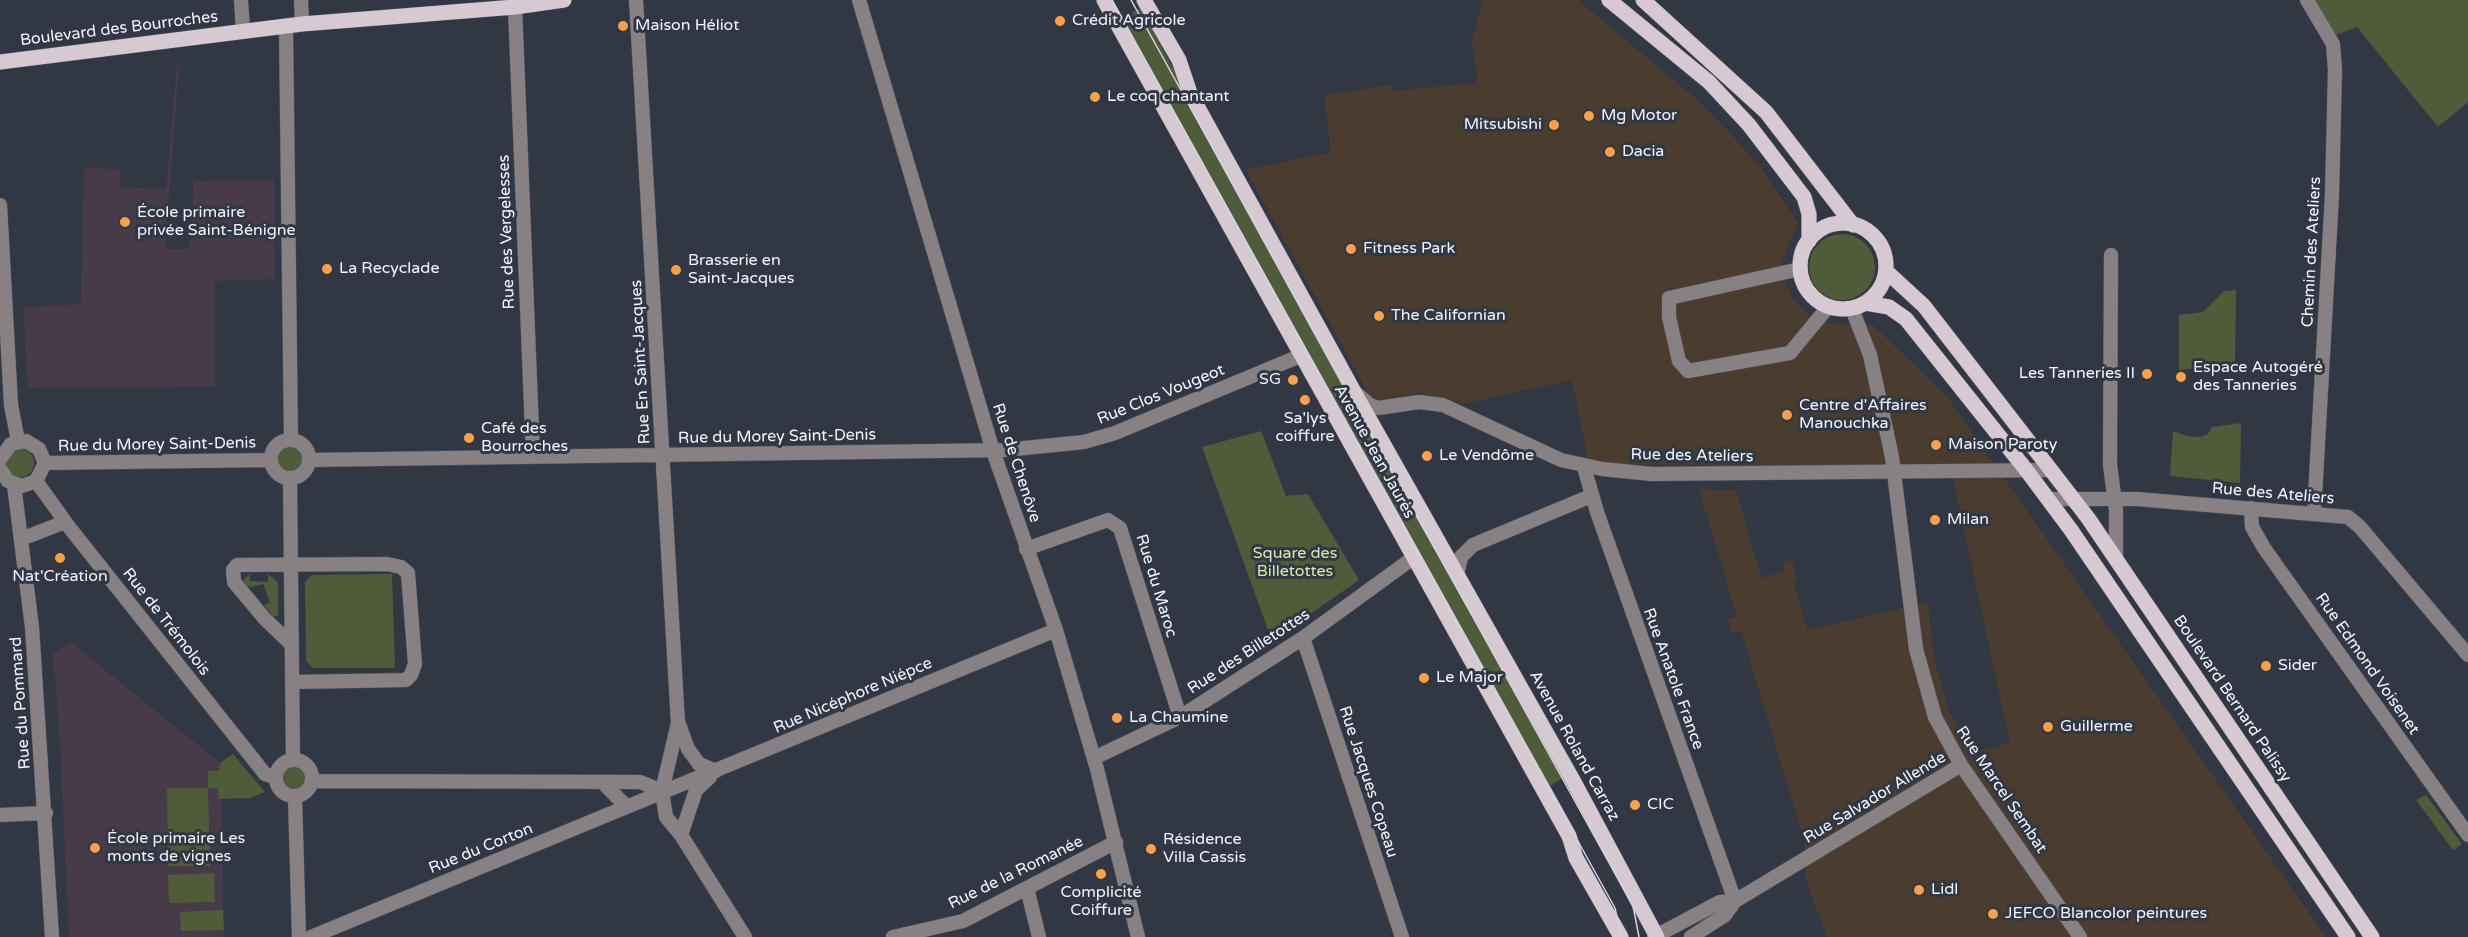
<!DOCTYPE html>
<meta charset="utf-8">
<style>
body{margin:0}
canvas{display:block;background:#313743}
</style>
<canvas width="2468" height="937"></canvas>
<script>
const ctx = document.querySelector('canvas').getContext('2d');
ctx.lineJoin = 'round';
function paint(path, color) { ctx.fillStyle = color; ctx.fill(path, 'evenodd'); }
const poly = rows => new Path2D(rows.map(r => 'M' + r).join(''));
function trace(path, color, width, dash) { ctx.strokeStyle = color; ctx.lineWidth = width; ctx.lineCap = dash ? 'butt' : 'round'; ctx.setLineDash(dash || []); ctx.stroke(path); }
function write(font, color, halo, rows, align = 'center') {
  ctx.font = font + ' "Varela Round",sans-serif'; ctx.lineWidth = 6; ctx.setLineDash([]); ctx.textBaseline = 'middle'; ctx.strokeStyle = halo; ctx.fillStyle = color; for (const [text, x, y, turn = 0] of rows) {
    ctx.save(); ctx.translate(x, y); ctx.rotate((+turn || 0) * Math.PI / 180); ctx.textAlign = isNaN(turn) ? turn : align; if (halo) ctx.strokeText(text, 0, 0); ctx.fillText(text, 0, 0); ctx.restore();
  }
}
const commercial = poly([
 [1483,0,1578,0,1695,98,1730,133,1762,169,1798,223,1781,263,1785,282,1795,302,1810,315,1830,323,1873,325,1948,398,2326,937,1827,937,1806,880,1804,840,1741,631,1732,633,1728,620,1737,616,1699,489,1736,490,1761,578,1785,571,1783,562,1792,560,1797,579,1793,581,1807,630,1928,602,1934,658,1948,708,1974,753,2010,743,1951,469,1623,464,1588,460,1572,380,1463,404,1448,398,1419,393,1381,400,1370,396,1246,170,1331,152,1324,95,1392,85,1393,91,1478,83,1472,41]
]);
const education = poly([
 [177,64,179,64,165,249,189,249,194,181,274,180,275,279,215,281,215,387,28,388,23,307,81,304,84,168,120,169,120,187,166,189],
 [72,643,220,763,224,937,69,937,60,743,53,654]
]);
const green = poly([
 [2313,0,2468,0,2468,102,2438,127,2357,27,2336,35],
 [1140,8,1565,777,1546,788,1120,20],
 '1809 267a33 33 0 1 1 66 0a33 33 0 1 1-66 0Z',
 [2236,290,2235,364,2179,370,2179,315,2203,312,2224,291],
 [2241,423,2240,483,2170,476,2173,431,2187,436,2200,437,2208,434,2212,427],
 [1261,431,1286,496,1308,494,1359,580,1272,641,1202,447],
 '274 460a15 15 0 1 1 30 0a15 15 0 1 1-30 0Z',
 '6 463a14 14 0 1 1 28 0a14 14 0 1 1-28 0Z',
 [250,574,250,581,268,582,268,574,278,582,278,616,273,616,264,605,270,602,263,584,252,587,244,585,244,579],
 [392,574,395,668,313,668,306,661,305,582,312,575],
 [233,754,265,792,250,798,219,799,218,789,208,788,210,866,168,866,167,788,208,788,208,771,219,771,220,763],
 '280 779a13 13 0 1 1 26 0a13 13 0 1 1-26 0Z',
 [2426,795,2462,844,2453,850,2416,800],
 [214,873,215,902,169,903,168,875],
 [223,910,224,930,181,931,180,912]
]);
const minor = poly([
 [241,0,243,31],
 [301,0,302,24],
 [636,0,678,723,662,791,666,817,681,835,745,937],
 [859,0,993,451,1056,630,1097,769,1138,937],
 [2307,0,2333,44,2335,70,2332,195,2314,514],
 [515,7,533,456],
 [286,26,291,440],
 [0,205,11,405,18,441],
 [2111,255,2110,465,2116,510,2116,559],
 [1800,269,1669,298,1669,317,1679,361,1688,371,1790,353,1828,307],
 [1852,309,1870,355,1892,457,1916,649,1935,717,1961,765,2080,937],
 [1356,393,1370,405,1378,408,1419,402,1443,405,1561,460,1602,469,1652,474,2051,470],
 '271 459a19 19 0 1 1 38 0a19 19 0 1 1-38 0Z',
 [0,459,11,444,26,441,39,449,45,463,36,481,22,486,8,481,0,469],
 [309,460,1005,450,1084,442,1115,433,1300,356],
 [45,463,270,460],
 [1584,467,1597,512,1735,901],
 [290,479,293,760],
 [36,481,69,527,265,774,275,777],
 [14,485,32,627,52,937],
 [2049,499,2137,499,2348,517,2360,527,2468,655],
 [2251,508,2252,527,2264,548,2468,835],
 [21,539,65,522],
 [1026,549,1108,520,1120,528,1180,717],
 [1457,575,1461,557,1473,545,1591,496],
 [1303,638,1402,937],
 [291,644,265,619,234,582,233,570,237,565,387,564,401,567,408,573,415,664,411,675,406,680,294,682],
 [679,724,688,749,699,764,716,771],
 [1094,758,1180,717,1303,638,1413,558],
 '276 778a18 18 0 1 1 36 0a18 18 0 1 1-36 0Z',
 [312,781,640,782,662,791],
 [603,783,627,807],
 [295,797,299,937],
 [0,815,46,813],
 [681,835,696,790,710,777],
 [1027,888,1039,937],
 [311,937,1056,630],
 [893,937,963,921,1116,842],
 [1654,937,1720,902,1735,901],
 [1691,937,1725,915,1735,901,1961,765]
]);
const major = poly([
 [1104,0,1569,836,1576,858,1621,937],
 [1144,0,1179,60,1190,93,1357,397,1574,782,1657,937],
 [1609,0,1709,82,1749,125,1804,197,1809,214,1809,241],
 [1643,0,1766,112,1853,225],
 [0,62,302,24,515,7,564,0],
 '1800 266a43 43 0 1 1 86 0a43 43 0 1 1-86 0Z',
 [1886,271,1924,306,2088,518,2372,937],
 [1865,303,1889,307,1906,319,2027,471,2071,530,2348,937]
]);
const tram = poly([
 [1112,0,1615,908,1621,937],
 [1131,0,1633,906,1639,937]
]);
const markers = [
 [1060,21,6,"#f9a04c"],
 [623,26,6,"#f9a04c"],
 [1095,97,6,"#f9a04c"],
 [1589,116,6,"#f9a04c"],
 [1554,125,6,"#f9a04c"],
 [1610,152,6,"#f9a04c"],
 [125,222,6,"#f9a04c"],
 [1351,249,6,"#f9a04c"],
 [327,269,6,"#f9a04c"],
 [676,270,6,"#f9a04c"],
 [1379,316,6,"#f9a04c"],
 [2147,374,6,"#f9a04c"],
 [2181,377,6,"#f9a04c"],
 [1293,380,6,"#f9a04c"],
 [1305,400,6,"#f9a04c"],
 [1787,415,6,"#f9a04c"],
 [469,438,6,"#f9a04c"],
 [1936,445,6,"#f9a04c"],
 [1427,456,6,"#f9a04c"],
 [1935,520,6,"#f9a04c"],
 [60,558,6,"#f9a04c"],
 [2266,666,6,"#f9a04c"],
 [1424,678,6,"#f9a04c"],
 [1117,718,6,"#f9a04c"],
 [2048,727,6,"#f9a04c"],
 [1635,805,6,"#f9a04c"],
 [95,848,6,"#f9a04c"],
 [1151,849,6,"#f9a04c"],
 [1101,874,6,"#f9a04c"],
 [1919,890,6,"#f9a04c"],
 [1993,914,6,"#f9a04c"]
];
const poiNames = [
 ["Crédit Agricole",1072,21],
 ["Maison Héliot",635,26],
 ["Le coq chantant",1107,97],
 ["Mg Motor",1601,116],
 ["Mitsubishi",1542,125,"right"],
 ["Dacia",1622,152],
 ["École primaire",137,213],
 ["privée Saint-Bénigne",137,231],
 ["Fitness Park",1363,249],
 ["Brasserie en",688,261],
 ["Saint-Jacques",688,279],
 ["La Recyclade",339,269],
 ["The Californian",1391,316],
 ["Espace Autogéré",2193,368],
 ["des Tanneries",2193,386],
 ["Les Tanneries II",2135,374,"right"],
 ["SG",1281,380,"right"],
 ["Centre d'Affaires",1799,406],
 ["Manouchka",1799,424],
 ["Sa'lys",1305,419,"center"],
 ["coiffure",1305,437,"center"],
 ["Café des",481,429],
 ["Bourroches",481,447],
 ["Maison Paroty",1948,445],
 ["Le Vendôme",1439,456],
 ["Milan",1947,520],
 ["Nat'Création",60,577,"center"],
 ["Sider",2278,666],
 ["Le Major",1436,678],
 ["La Chaumine",1129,718],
 ["Guillerme",2060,727],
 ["CIC",1647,805],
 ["École primaire Les",107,839],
 ["monts de vignes",107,857],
 ["Résidence",1163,840],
 ["Villa Cassis",1163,858],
 ["Lidl",1931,890],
 ["Complicité",1101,893,"center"],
 ["Coiffure",1101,911,"center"],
 ["JEFCO Blancolor peintures",2005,914]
];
const streetNames = [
 ["Boulevard des Bourroches",119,29,-7],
 ["Rue des Vergelesses",507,232,-92],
 ["Chemin des Ateliers",2312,252,-87],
 ["Rue En Saint-Jacques",641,362,-93],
 ["Rue Clos Vougeot",1161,395,-22],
 ["Rue du Morey Saint-Denis",777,437,-1],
 ["Rue du Morey Saint-Denis",157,445,-1],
 ["Avenue Jean Jaurès",1374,452,61],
 ["Rue des Ateliers",1692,456,1],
 ["Rue de Chenôve",1016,463,72],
 ["Rue des Ateliers",2273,494,5],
 ["Rue du Maroc",1156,586,73],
 ["Rue de Trémolois",166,622,52],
 ["Rue des Billetottes",1249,652,-33],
 ["Rue Edmond Voisenet",2367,664,55],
 ["Rue Anatole France",1673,679,70],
 ["Rue Nicéphore Niépce",853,696,-23],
 ["Boulevard Bernard Palissy",2232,699,56],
 ["Rue du Pommard",21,703,-94],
 ["Avenue Roland Carraz",1574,746,61],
 ["Rue Jacques Copeau",1368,782,72],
 ["Rue Marcel Sembat",2001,790,56],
 ["Rue Salvador Allende",1875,798,-31],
 ["Rue du Corton",481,849,-22],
 ["Rue de la Romanée",1016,873,-26]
];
const parkNames = [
 ["Square des",1295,554],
 ["Billetottes",1295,572]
];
paint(commercial, '#4a3c2e');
paint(education, '#473a49');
paint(green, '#505b3a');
trace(minor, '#505561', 15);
trace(major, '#505561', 16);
trace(minor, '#878184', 14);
trace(major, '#d7c9d1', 15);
trace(tram, '#d1d5de', 1.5);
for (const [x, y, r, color] of markers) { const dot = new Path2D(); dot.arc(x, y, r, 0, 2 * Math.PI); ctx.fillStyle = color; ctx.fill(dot); trace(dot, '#313743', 2); }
write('16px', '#f1f5fd', '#313743', poiNames, 'left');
write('16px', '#f1f5fd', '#313743', streetNames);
write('16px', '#d4eaac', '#313743', parkNames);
</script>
